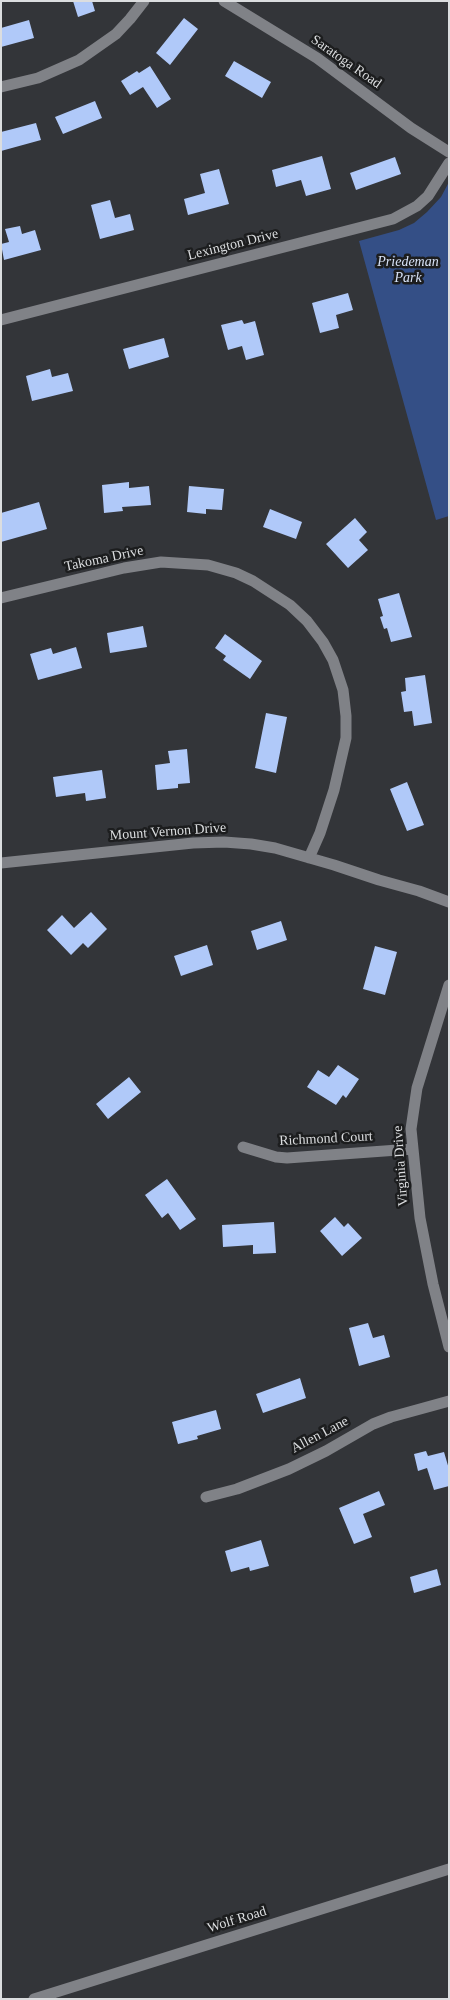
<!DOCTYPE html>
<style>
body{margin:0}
#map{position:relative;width:450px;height:2000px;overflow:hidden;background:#333539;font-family:Georgia,serif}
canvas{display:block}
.frame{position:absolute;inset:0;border:2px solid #dbdddf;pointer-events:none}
</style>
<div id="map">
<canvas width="450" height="2000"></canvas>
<div class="frame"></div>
</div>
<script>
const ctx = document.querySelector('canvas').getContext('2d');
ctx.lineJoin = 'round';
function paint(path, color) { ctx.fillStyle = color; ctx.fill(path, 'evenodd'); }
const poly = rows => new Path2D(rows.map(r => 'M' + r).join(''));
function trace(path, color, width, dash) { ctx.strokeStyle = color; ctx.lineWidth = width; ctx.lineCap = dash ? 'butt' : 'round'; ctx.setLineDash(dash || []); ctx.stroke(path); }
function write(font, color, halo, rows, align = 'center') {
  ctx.font = font + ' Georgia,serif'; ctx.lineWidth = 5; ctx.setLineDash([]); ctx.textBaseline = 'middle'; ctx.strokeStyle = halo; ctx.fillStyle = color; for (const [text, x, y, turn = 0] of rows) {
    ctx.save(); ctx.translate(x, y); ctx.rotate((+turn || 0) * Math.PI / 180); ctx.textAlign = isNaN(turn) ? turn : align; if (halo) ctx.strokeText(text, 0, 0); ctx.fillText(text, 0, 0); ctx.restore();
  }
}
const green = poly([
 [449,182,449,516,436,520,359,241,399,230,414,223,427,212,441,197]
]);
const building = poly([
 [73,1,92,1,95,11,78,17],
 [184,18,198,29,170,65,156,53],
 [29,20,34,38,1,47,1,28],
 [234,61,271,82,262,98,225,76],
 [150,66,171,99,157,108,143,87,130,95,121,81,137,71,139,73],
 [95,101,102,118,63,134,55,117],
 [36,123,41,140,1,151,1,132],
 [322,156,331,189,306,196,301,180,276,187,272,170],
 [395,157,401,174,356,190,350,173],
 [219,169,229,204,188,215,184,199,205,193,200,174],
 [110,200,115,218,130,214,134,230,100,239,91,205],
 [20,226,22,234,35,230,41,250,4,260,1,244,9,242,5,229],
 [348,293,353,310,336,315,339,328,320,333,312,303],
 [242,320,244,324,255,321,264,355,246,360,242,346,228,350,221,325],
 [164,338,169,357,129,369,123,349],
 [50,369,52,377,68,373,73,391,32,401,26,376],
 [129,482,129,488,149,486,151,505,122,507,123,511,104,513,102,485],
 [189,486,224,489,222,510,206,509,206,514,187,512],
 [39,502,47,529,1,542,1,513],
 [270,509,302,522,296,539,263,527],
 [355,518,367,532,359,540,368,550,348,568,326,544],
 [399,593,412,637,391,642,387,628,384,629,380,617,383,616,378,599],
 [143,626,147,647,110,653,107,633],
 [225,634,262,661,250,679,223,660,226,656,215,648],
 [76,647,82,668,38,680,30,654,51,648,53,654],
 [425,675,432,723,414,726,412,711,404,712,401,692,406,691,405,678],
 [266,713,287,717,276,773,255,768],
 [187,749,190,783,178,784,178,788,157,790,155,765,170,763,168,751],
 [102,770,106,798,86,801,85,793,56,797,53,777],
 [407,782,424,825,407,831,390,789],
 [91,912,107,929,88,948,83,943,71,955,47,930,62,915,74,928],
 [281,921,287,940,257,950,251,931],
 [207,945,213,965,181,976,174,956],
 [375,946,397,952,385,995,363,989],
 [338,1065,359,1079,346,1098,343,1095,336,1105,307,1087,318,1070,329,1077],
 [129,1077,141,1092,108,1119,96,1104],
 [167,1179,196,1219,180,1230,168,1213,162,1218,145,1195],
 [335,1217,344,1227,348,1223,362,1238,342,1256,320,1231],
 [274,1222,276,1253,253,1254,253,1245,223,1247,222,1225],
 [368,1323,373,1338,384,1335,390,1357,359,1366,349,1328],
 [300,1378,306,1398,263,1413,256,1394],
 [216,1410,221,1429,197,1436,198,1439,178,1444,172,1422],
 [426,1451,428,1456,444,1452,449,1469,449,1486,434,1490,427,1468,418,1471,414,1454],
 [379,1491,385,1505,363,1514,372,1537,354,1544,339,1508],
 [261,1540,269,1566,250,1571,249,1567,231,1572,225,1551],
 [437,1569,441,1585,414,1593,410,1577]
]);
const minor = poly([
 [224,1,317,58,411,128,449,152],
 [1,87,38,78,79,60,116,34,130,19,144,1],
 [1,320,393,219,417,206,428,196,449,163],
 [1,598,124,568,161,562,208,565,236,573,253,581,290,605,307,621,323,642,333,660,343,690,346,716,346,738,334,790,320,833,309,858],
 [1,863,193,843,224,842,251,844,275,848,334,865,379,880,419,891,449,902],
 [449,985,417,1088,411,1129,420,1218,433,1284,449,1347],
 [243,1147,276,1157,287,1158,412,1149],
 [206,1497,237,1489,289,1469,326,1451,373,1424,391,1417,449,1401],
 [34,1999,449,1869]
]);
const streetNames = [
 ["Saratoga Road",346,62,35],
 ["Lexington Drive",233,245,-14],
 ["Takoma Drive",104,559,-12],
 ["Mount Vernon Drive",168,832,-4],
 ["Richmond Court",326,1139,-3],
 ["Virginia Drive",401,1166,-94],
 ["Allen Lane",320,1435,-28],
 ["Wolf Road",237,1920,-17]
];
const parkNames = [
 ["Priedeman",408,262],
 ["Park",408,278]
];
paint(green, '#344f86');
paint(building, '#b0c9f9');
trace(minor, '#808287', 11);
write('14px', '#dbdddf', '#1c1d1e', streetNames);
write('italic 14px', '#d6e1f6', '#1c1d1e', parkNames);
</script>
